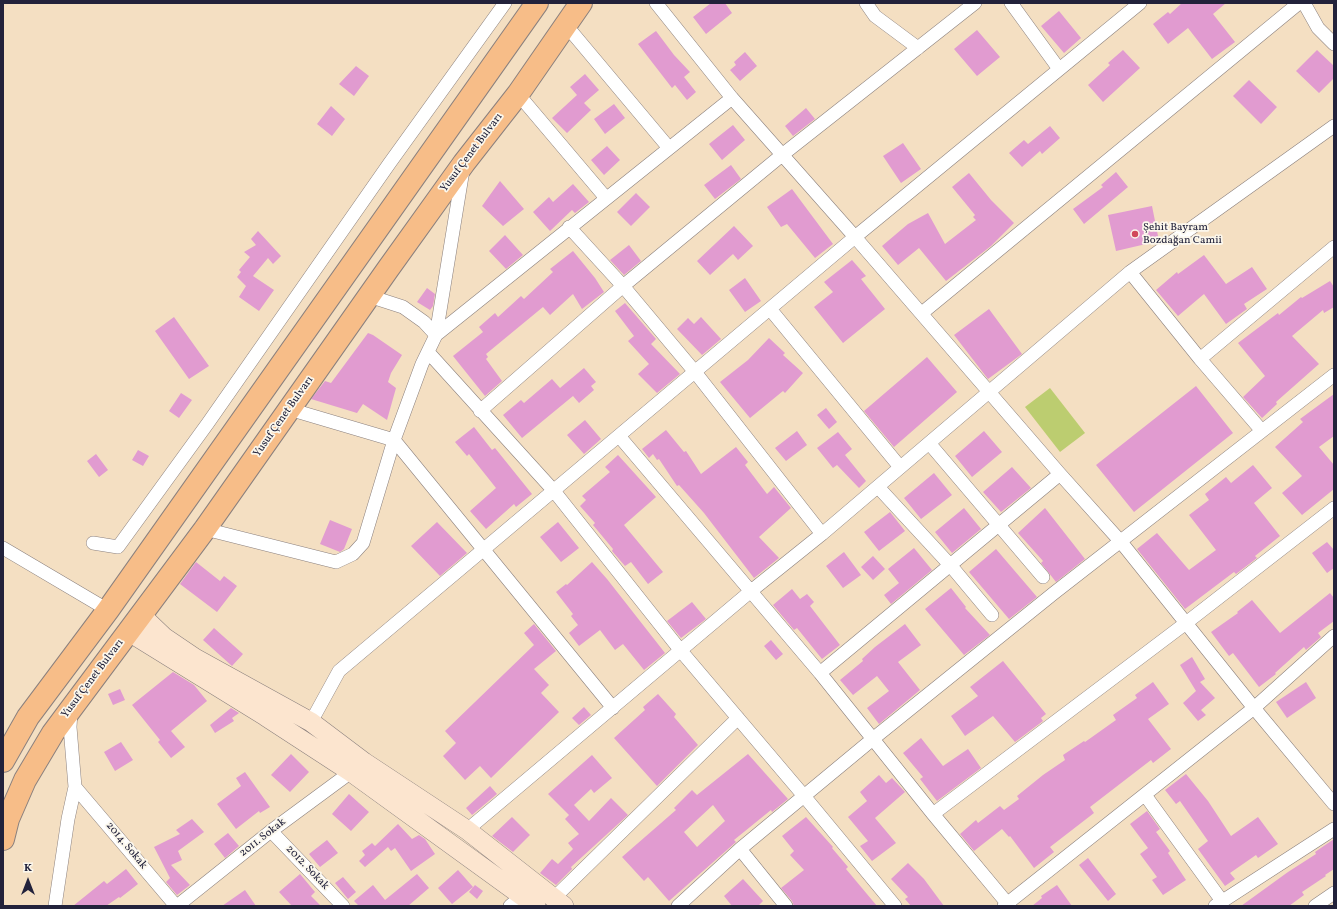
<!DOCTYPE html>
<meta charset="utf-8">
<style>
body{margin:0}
#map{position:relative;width:1337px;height:909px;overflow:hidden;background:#f4dfc2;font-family:Vollkorn,serif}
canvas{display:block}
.frame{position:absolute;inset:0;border:4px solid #22223b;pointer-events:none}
.north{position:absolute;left:8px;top:861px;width:40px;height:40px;-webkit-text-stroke:3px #fbf7ec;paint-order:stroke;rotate:0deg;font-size:11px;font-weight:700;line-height:16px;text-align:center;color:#22223b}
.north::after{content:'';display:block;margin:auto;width:14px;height:18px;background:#22223b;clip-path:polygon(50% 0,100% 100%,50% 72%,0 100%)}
</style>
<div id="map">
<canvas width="1337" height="909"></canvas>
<div class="frame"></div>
<div class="north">K</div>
</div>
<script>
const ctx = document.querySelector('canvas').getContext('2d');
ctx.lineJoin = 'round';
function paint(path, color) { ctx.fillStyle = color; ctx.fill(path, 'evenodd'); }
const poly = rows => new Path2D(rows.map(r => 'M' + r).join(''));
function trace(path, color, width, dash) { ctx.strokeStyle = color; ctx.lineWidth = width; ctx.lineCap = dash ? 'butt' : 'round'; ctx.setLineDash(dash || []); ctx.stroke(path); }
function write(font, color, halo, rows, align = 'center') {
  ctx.font = font + ' Vollkorn,serif'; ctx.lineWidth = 3.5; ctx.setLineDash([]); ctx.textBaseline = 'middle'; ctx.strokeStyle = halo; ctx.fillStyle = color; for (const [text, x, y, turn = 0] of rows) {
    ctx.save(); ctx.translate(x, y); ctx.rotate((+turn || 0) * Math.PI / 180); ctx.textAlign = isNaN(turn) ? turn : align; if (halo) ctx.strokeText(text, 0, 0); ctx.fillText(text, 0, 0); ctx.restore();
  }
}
const green = poly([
 [1050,388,1085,433,1060,452,1025,407]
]);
const building = poly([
 [711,3,725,3,732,13,706,34,693,17],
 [1182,3,1226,3,1213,14,1235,42,1212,59,1188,28,1168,44,1153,24,1168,12,1170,14],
 [1059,11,1081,38,1064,53,1041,26],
 [977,30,1000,57,977,76,954,49],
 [656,31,674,55,690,72,684,77,696,92,687,100,675,85,672,88,638,44],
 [1123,50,1140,68,1103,102,1088,85,1110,65,1108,63],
 [1317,50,1334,66,1334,78,1319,93,1296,71],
 [745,52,757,66,740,81,730,70,736,65,734,62],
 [356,66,369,76,354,96,339,84],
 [585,74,599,90,584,103,591,110,567,133,552,118,577,95,570,87],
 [1249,80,1277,107,1261,124,1233,96],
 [614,104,625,118,605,134,594,119],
 [331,106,345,119,332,136,317,124],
 [806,108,815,119,793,136,785,126],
 [733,125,745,140,722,160,709,144],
 [1050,126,1060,138,1042,154,1040,151,1022,167,1009,153,1024,140,1028,144],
 [903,143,921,169,901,183,883,156],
 [607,146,620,160,604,175,591,160],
 [731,165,741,179,715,199,704,185],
 [1116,172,1128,187,1084,224,1073,209,1103,187,1101,185],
 [969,173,991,200,1014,223,991,246,946,281,919,248,898,265,882,246,908,224,928,213,945,244,976,220,973,217,975,215,952,187],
 [500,181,524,209,503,226,482,206],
 [573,184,589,202,575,213,572,210,550,231,533,212,549,197,553,202],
 [792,189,833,244,815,258,787,224,781,227,767,207],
 [636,193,650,207,631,226,617,212],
 [1152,206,1159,241,1116,251,1108,215],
 [734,226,753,246,738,260,733,254,710,275,697,261],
 [258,231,281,256,273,264,268,258,253,276,274,290,259,311,239,297,246,286,237,277,241,272,239,270,250,257,244,252,256,245,251,239],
 [505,235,523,255,506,269,489,251],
 [629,245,641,261,624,275,610,260],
 [573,251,595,278,604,292,582,309,573,294,550,315,543,307,486,354,488,357,486,359,502,381,485,396,453,356,483,332,479,327,495,313,498,317,521,296,524,299,553,272,550,269],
 [1204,255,1226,284,1252,267,1267,289,1244,304,1247,309,1226,324,1204,294,1178,316,1156,290,1177,272,1178,274],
 [852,260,866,276,861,279,885,309,843,343,814,307,833,292,824,282],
 [745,278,761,301,745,312,729,290],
 [1330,281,1334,287,1334,307,1324,313,1323,310,1292,336,1319,364,1276,402,1277,404,1262,418,1243,397,1265,376,1238,343,1278,313,1279,315,1301,297,1302,298],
 [427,288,435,294,433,306,430,310,417,302],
 [625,303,656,339,651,344,680,374,657,393,638,374,649,364,628,341,634,336,615,311],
 [989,309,1022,354,988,379,954,335],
 [174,317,209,366,189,379,155,331],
 [701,317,721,339,702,355,677,329,688,318,694,324],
 [368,333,373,335,402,355,391,373,388,382,396,388,387,420,363,404,357,413,311,399,325,381,331,383],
 [769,338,785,353,783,355,803,373,785,393,783,391,750,418,720,382,748,360],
 [927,357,957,392,894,447,864,411],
 [584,368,596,382,591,386,594,390,579,403,573,396,522,438,503,415,521,400,524,403,552,379,560,388],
 [1196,386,1233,433,1134,512,1096,465],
 [181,393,192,400,179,418,169,411],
 [1334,394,1334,436,1319,447,1334,465,1334,489,1302,515,1282,493,1302,476,1275,447,1303,422,1300,419],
 [826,408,837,422,829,429,817,415],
 [585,420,601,439,584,454,567,435],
 [474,427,492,450,495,448,532,494,516,507,514,504,486,529,470,511,496,488,469,454,467,456,455,442],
 [666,430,684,452,686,451,701,474,736,447,748,462,745,465,767,494,774,487,791,508,759,537,779,558,754,578,704,513,679,485,677,486,659,459,657,460,653,454,649,458,642,449],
 [797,431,807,445,786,461,775,448],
 [984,431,1002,452,972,477,955,456],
 [838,432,852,449,845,455,866,481,859,488,837,465,833,468,817,448],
 [138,450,149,456,143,466,132,460],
 [96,454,108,470,99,477,87,461],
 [618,455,656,497,624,525,663,572,648,584,631,562,625,566,612,551,613,549,593,525,595,523,580,506,586,500,582,496,610,472,605,467],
 [1253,465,1272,488,1254,503,1280,536,1255,556,1257,558,1236,574,1234,572,1185,609,1137,549,1157,533,1189,570,1216,550,1189,515,1209,500,1205,494,1226,477,1231,483],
 [1012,467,1031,488,1001,512,983,492],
 [934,473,952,495,921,519,904,498],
 [964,508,981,529,952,553,935,532],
 [1045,508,1085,559,1056,582,1041,563,1043,561,1018,533],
 [890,512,905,531,879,551,864,532],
 [330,520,352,529,344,549,340,552,320,544],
 [437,522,467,553,440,576,411,546],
 [558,522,579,548,561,562,540,537],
 [1327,542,1334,550,1334,568,1327,573,1312,553],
 [914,548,932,570,891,604,884,595,899,583,888,569],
 [996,549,1037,597,1009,619,969,572],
 [844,552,861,575,843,588,826,566],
 [873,556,885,569,873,580,861,567],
 [196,562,220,581,224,576,237,586,217,612,180,584],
 [592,562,607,579,665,653,644,670,623,644,615,650,600,630,579,646,569,633,578,625,571,616,573,614,556,592,566,584,567,585],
 [951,588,966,607,965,608,990,635,964,655,925,609],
 [792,589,800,599,807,594,814,602,810,606,840,645,822,659,797,628,794,630,773,605],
 [1330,593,1334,598,1334,621,1318,633,1321,637,1306,650,1304,647,1275,673,1276,674,1259,687,1233,653,1229,656,1211,632,1238,613,1237,612,1252,600,1280,633],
 [692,602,706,619,681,638,667,621],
 [534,624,556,651,534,669,549,685,541,693,559,712,491,778,480,766,465,780,443,756,456,743,445,731,534,645,524,633],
 [905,624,921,645,898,662,920,690,879,724,867,708,889,691,877,676,853,695,840,680,863,661,862,659,875,647],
 [214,628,243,654,232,666,203,640],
 [771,640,783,654,776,660,764,646],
 [1192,657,1205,679,1200,682,1215,698,1201,710,1206,715,1198,721,1183,703,1196,691,1180,665],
 [1003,661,1046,714,1041,718,1043,721,1015,742,993,716,965,736,951,716,978,696,970,687],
 [173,672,194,685,207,701,171,731,185,747,171,758,158,742,160,740,132,705],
 [1153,682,1169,704,1148,719,1171,749,1153,763,1151,760,1090,807,1094,813,1050,847,1054,852,1034,868,1010,836,1009,837,1002,829,974,851,960,834,976,820,978,823,1000,806,1004,810,1019,799,1017,796,1043,775,1065,760,1063,755,1084,741,1085,742,1116,720,1113,715,1137,698,1135,695],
 [1306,682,1316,698,1287,718,1276,702],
 [120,689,125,700,113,705,108,694],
 [658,694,676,714,674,717,698,745,657,786,614,738,645,710,643,707],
 [584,707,591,715,579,725,572,718],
 [231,708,239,713,232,718,234,721,215,733,210,725],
 [921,738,943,766,968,749,981,768,937,801,920,779,923,777,903,753],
 [121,742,133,760,115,771,104,752],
 [291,754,309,772,290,792,271,775],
 [748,754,788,799,772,812,771,810,734,840,736,842,669,901,648,877,644,881,622,857,676,810,674,808,692,790,697,795],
 [713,805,725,821,697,847,684,832],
 [592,755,612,778,594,793,591,789,574,805,589,821,611,798,628,815,571,867,572,869,556,885,540,873,552,859,558,864,573,849,568,843,579,834,565,819,569,815,548,794],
 [245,772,270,807,260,813,259,811,236,829,217,804,241,786,236,778],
 [1186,774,1208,801,1231,836,1258,817,1278,844,1258,858,1256,855,1230,873,1235,879,1225,886,1198,849,1208,841,1180,801,1176,804,1165,790],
 [879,775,886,783,892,778,905,792,875,818,896,843,872,861,860,846,868,841,848,817,867,801,860,792],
 [490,786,497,794,472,815,466,808],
 [349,794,369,812,351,831,332,814],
 [1147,811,1160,829,1156,832,1170,851,1168,853,1186,880,1163,895,1152,880,1157,877,1140,854,1148,848,1130,824],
 [512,817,530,835,513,852,492,836],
 [806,817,833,847,832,848,848,867,846,869,877,906,794,906,792,901,781,888,804,870,790,855,794,851,782,836],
 [192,819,204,832,178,851,182,860,171,865,190,885,177,895,166,882,170,878,154,847,180,834,176,830],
 [398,824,412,839,419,835,425,839,435,854,411,871,395,848,391,851,388,847,365,867,359,861,365,855,362,851,372,843,375,846],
 [228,833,239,846,225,858,214,844],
 [1334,839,1334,869,1325,875,1326,876,1302,892,1304,895,1289,906,1241,906,1288,872,1316,854,1315,852],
 [327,840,338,853,320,867,309,854],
 [1088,858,1116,894,1108,901,1079,865],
 [908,863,924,879,944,906,911,906,905,899,908,897,891,879],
 [126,869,138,884,120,898,119,897,106,906,73,906,104,881,107,884],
 [458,870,473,887,452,904,438,888],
 [300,874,315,892,311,896,321,906,292,906,279,892],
 [417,874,429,888,408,906,359,906,354,901,373,885,385,900],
 [343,877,356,892,348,899,335,883],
 [743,879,763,901,758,906,732,906,724,896],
 [475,885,483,891,477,899,469,892],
 [1057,885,1072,906,1032,906,1042,898,1041,896],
 [245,890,256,906,222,906]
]);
const street = poly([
 [656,3,732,98,855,237,1140,3],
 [866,3,875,16,918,48],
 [1011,3,1059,69],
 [1304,3,1318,28,1334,44],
 [565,24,669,148],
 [518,94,606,198],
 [569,227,623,286,695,372,822,534],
 [1130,272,1200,359,1262,431],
 [369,296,403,307,424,322,436,335],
 [770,309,900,467],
 [922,313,1299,3],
 [436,335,463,170],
 [428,352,554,491,681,651,804,796,895,906],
 [1200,359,1334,247],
 [289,409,394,440,613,708],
 [480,411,623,286,782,155,975,3],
 [619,436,820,673,933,814,1007,903],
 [929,443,1043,577],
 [878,487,951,566,992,615],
 [205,529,336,562,353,554,363,543,394,440,422,364,436,335,732,98],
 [93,543,118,547,208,423,389,164,505,3],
 [3,548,108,610],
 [820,673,1060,474],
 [311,722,339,671,855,237,1060,474,1121,542,1254,708,1334,804],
 [75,787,176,906],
 [1145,795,1222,901],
 [933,814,1186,623,1334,508],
 [467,830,751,591,822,534,1130,272,1334,126],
 [271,831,343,906],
 [740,849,786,906],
 [553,899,738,718],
 [55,906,68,819,75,787,70,727,71,711],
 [177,906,271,831,351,772],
 [510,906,522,896],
 [678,906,740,849,874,738,1054,593,1334,375],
 [1004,906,1254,708,1334,636],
 [1215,906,1334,829],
 [1315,906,1334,893]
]);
const secondary = poly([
 [141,615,164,637,195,658,311,722,364,762,467,830,564,906],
 [129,632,265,716,351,772,536,906]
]);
const highway = poly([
 [3,761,28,717,108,610,537,3],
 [3,839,8,819,25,780,53,733,205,529,388,269,464,163,518,94,581,3]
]);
const markers = [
 [1135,234,4,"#d1495b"]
];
const streetNames = [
 ["Yusuf Çenet Bulvarı",472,153,-53],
 ["Yusuf Çenet Bulvarı",284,417,-55],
 ["Yusuf Çenet Bulvarı",93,679,-53],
 ["2011. Sokak",263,838,-38],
 ["2014. Sokak",126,846,50],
 ["2012. Sokak",307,868,46]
];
const poiNames = [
 ["Şehit Bayram",1143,228],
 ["Bozdağan Camii",1143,241]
];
paint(green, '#bccd70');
paint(building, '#e19bd0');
trace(street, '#8b807e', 14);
trace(secondary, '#8b807e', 20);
trace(highway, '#8b807e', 24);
trace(street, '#fff', 13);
trace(secondary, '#fce5cf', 19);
trace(highway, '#f7bd88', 22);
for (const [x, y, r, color] of markers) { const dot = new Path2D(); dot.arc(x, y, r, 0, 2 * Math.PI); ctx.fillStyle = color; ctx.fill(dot); trace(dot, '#fbf7ec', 1.5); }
write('11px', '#22223b', '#fbf7ec', streetNames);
write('11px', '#22223b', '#fbf7ec', poiNames, 'left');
</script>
